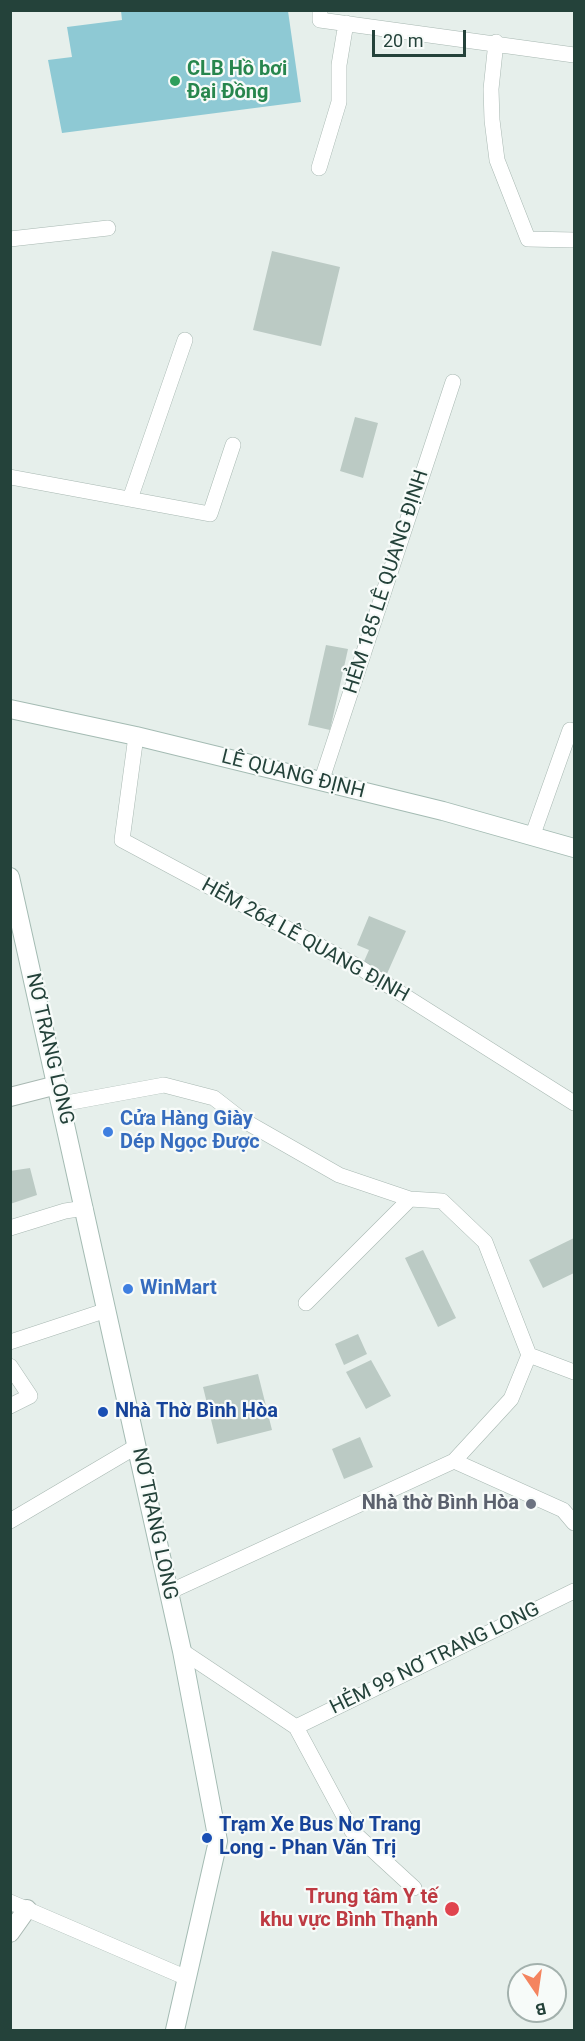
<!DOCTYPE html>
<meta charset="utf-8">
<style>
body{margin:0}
#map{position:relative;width:585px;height:2041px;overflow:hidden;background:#e6efeb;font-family:Roboto,sans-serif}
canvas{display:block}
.frame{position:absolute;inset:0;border:12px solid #24423a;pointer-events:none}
.north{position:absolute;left:507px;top:1963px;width:60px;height:60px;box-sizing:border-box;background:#f7fbf9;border:2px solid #a3b1ad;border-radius:50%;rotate:167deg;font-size:16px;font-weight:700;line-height:24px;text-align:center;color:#24423a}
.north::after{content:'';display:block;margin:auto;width:21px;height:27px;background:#f4845f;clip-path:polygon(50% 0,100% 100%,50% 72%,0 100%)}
.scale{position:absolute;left:372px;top:30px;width:94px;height:27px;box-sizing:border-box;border:3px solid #24423a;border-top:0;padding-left:8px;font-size:18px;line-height:21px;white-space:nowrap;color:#24423a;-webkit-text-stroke:4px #f7fbf9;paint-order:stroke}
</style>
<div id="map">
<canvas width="585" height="2041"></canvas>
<div class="frame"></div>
<div class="north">B</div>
<div class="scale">20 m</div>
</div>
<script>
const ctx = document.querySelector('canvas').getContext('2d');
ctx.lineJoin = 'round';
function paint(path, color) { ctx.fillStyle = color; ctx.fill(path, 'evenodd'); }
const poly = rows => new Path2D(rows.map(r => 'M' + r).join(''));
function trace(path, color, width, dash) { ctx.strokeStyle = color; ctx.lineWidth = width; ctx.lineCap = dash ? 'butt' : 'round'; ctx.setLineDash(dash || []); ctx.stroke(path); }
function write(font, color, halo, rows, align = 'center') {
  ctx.font = font + ' Roboto,sans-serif'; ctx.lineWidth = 4.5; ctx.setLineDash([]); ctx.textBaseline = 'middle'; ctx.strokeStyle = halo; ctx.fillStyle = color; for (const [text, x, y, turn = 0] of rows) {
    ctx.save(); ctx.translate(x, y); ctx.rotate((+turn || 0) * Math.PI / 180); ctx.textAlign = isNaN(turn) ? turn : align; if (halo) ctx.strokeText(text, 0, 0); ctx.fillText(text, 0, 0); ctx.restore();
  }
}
const water = poly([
 [121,11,288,11,301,102,62,133,48,60,72,57,67,27,122,20]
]);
const building = poly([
 [272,251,340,267,321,346,253,330],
 [355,417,378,423,363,478,340,471],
 [326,645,348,649,330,730,308,725],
 [369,916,406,931,386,976,362,966,369,950,357,945],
 [30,1168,37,1195,10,1204,10,1171],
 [574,1238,574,1273,543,1288,529,1260],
 [423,1250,456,1318,438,1327,405,1258],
 [358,1334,367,1354,344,1365,335,1344],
 [371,1360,391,1396,366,1409,346,1372],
 [258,1374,272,1430,217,1444,203,1387],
 [360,1437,373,1467,344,1479,332,1449]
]);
const service = poly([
 [320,10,320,20,574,55],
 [496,42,491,89,492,120,497,160,528,239,574,240],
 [319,168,339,102,339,65,346,23],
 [10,239,108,228],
 [10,477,210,514,233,445],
 [130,499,185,340],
 [136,736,122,840,359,967,574,1103],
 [321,782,453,382],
 [532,837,570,730],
 [61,1104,164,1085,214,1098,241,1119,339,1175,410,1199,442,1201,485,1242,529,1355,511,1399,454,1461,169,1592],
 [10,1228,65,1211,85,1208],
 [306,1303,410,1199],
 [10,1342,107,1310],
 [529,1355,574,1372],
 [10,1366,30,1396,10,1406],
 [454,1461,563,1510,574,1523],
 [10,1521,137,1446],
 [182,1651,296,1727,352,1831,414,1888],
 [296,1727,574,1591],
 [10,1902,187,1978]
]);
const minor = poly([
 [10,1097,57,1085],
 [10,1933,27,1909]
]);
const secondary = poly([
 [10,709,136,736,443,811,574,848],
 [10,877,182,1651,218,1841,175,2030]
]);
const markers = [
 [175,81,6,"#2e9e5b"],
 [108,1132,6,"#3f7fe0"],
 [128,1289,6,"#3f7fe0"],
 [103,1412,6,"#1a4fb4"],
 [531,1504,6,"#6b7280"],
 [207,1838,6,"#1a4fb4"],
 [452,1909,8,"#e0444e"]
];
const leisureNames = [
 ["CLB Hồ bơi",187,70],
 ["Đại Đồng",187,93]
];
const streetNames = [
 ["HẺM 185 LÊ QUANG ĐỊNH",387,582,-72],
 ["LÊ QUANG ĐỊNH",293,775,14],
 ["HẺM 264 LÊ QUANG ĐỊNH",305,941,29],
 ["NƠ TRANG LONG",49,1049,77],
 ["NƠ TRANG LONG",154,1524,78],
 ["HẺM 99 NƠ TRANG LONG",435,1659,-26]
];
const shopNames = [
 ["Cửa Hàng Giày",120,1120],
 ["Dép Ngọc Được",120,1143],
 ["WinMart",140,1289]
];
const transitNames = [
 ["Nhà Thờ Bình Hòa",115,1412],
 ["Trạm Xe Bus Nơ Trang",219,1826],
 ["Long - Phan Văn Trị",219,1849]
];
const worshipNames = [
 ["Nhà thờ Bình Hòa",519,1504]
];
const healthNames = [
 ["Trung tâm Y tế",438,1898],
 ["khu vực Bình Thạnh",438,1921]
];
paint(water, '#8ec9d4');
paint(building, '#bbcac4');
trace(service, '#a8b8b2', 16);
trace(minor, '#a8b8b2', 20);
trace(secondary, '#a4bbb3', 20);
trace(service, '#fff', 15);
trace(minor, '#fff', 18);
trace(secondary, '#fff', 18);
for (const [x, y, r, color] of markers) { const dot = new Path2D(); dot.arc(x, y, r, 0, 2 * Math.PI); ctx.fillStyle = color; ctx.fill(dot); trace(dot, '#f7fbf9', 2); }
write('bold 20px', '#27864d', '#f7fbf9', leisureNames, 'left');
write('20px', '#24423a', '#f7fbf9', streetNames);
write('bold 20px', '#366cbe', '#f7fbf9', shopNames, 'left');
write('bold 20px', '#164399', '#f7fbf9', transitNames, 'left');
write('bold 20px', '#5b616d', '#f7fbf9', worshipNames, 'right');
write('bold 20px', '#be3a42', '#f7fbf9', healthNames, 'right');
</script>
